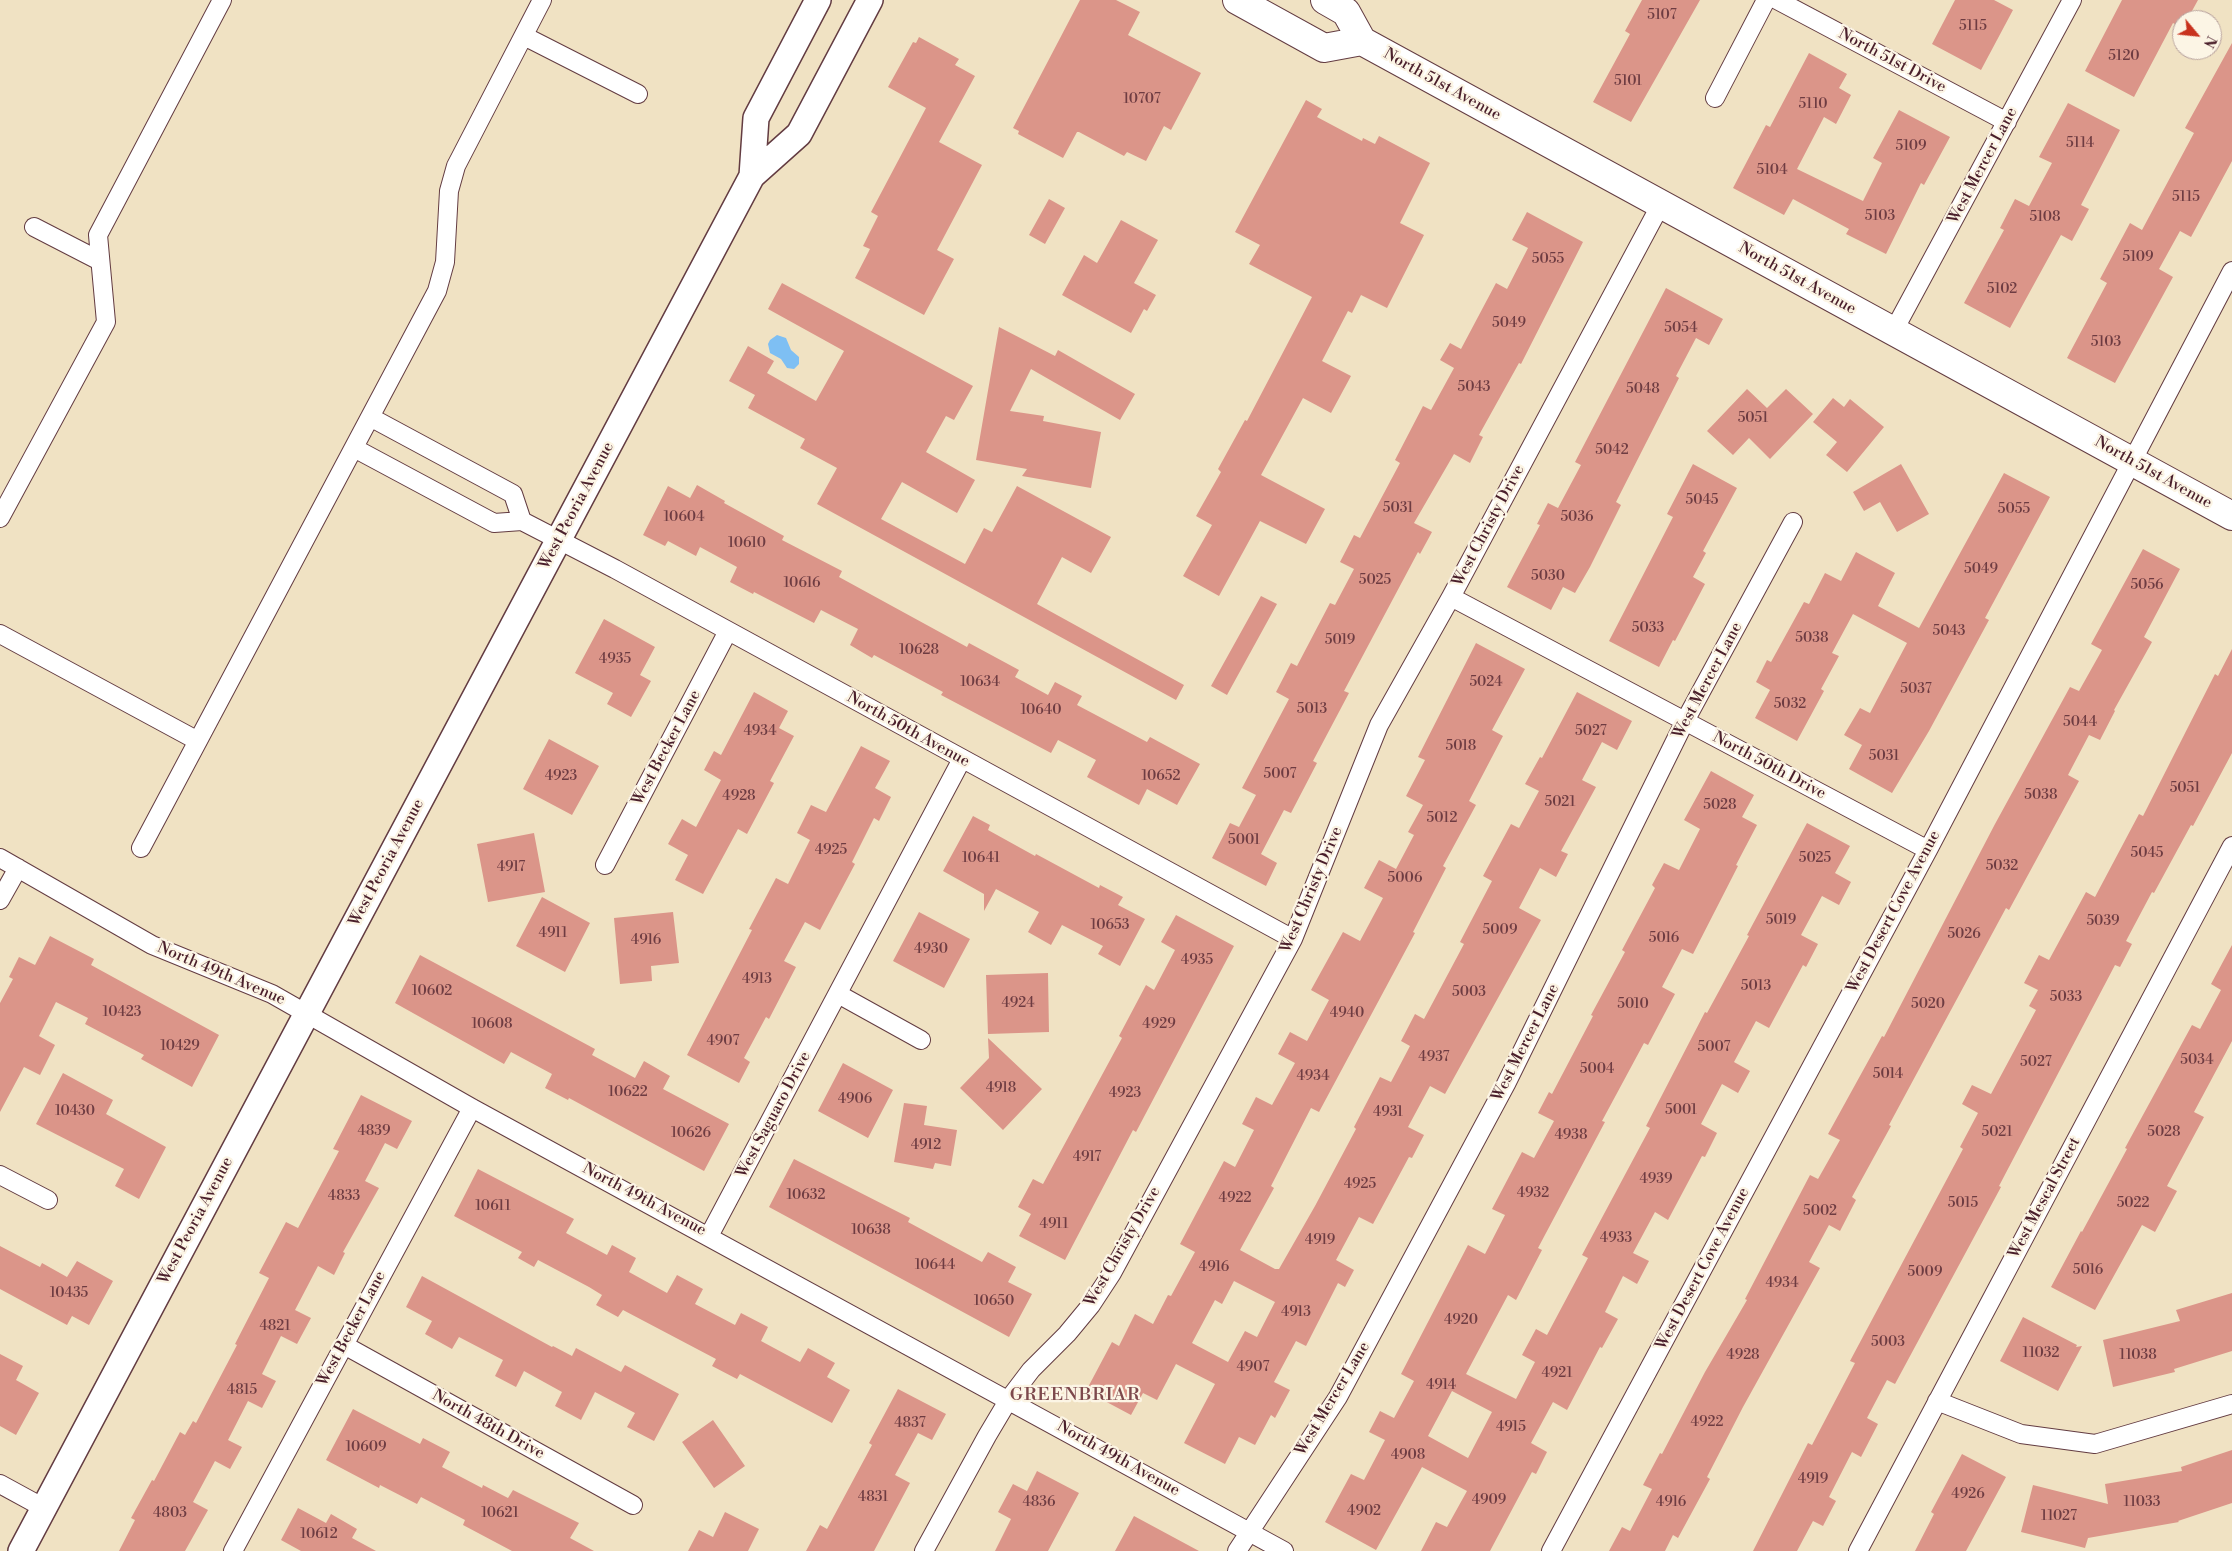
<!DOCTYPE html>
<style>
body{margin:0}
#map{position:relative;width:2232px;height:1551px;overflow:hidden;background:#f0e2c3;font-family:"Libre Bodoni",serif}
canvas{display:block}
.north{position:absolute;left:2172px;top:10px;width:50px;height:50px;box-sizing:border-box;background:#fcf5e5;border:1px solid #b59f9b;border-radius:50%;rotate:118deg;font-size:14px;font-weight:700;line-height:20px;text-align:center;color:#4a1f2b}
.north::after{content:'';display:block;margin:auto;width:18px;height:22px;background:#c8321e;clip-path:polygon(50% 0,100% 100%,50% 72%,0 100%)}
</style>
<div id="map">
<canvas width="2232" height="1551"></canvas>
<div class="north">N</div>
</div>
<script>
const ctx = document.querySelector('canvas').getContext('2d');
ctx.lineJoin = 'round';
function paint(path, color) { ctx.fillStyle = color; ctx.fill(path, 'evenodd'); }
const poly = rows => new Path2D(rows.map(r => 'M' + r).join(''));
function trace(path, color, width, dash) { ctx.strokeStyle = color; ctx.lineWidth = width; ctx.lineCap = dash ? 'butt' : 'round'; ctx.setLineDash(dash || []); ctx.stroke(path); }
function write(font, color, halo, rows, align = 'center') {
  ctx.font = font + ' "Libre Bodoni",serif'; ctx.lineWidth = 4.5; ctx.setLineDash([]); ctx.textBaseline = 'middle'; ctx.strokeStyle = halo; ctx.fillStyle = color; for (const [text, x, y, turn = 0] of rows) {
    ctx.save(); ctx.translate(x, y); ctx.rotate((+turn || 0) * Math.PI / 180); ctx.textAlign = isNaN(turn) ? turn : align; if (halo) ctx.strokeText(text, 0, 0); ctx.fillText(text, 0, 0); ctx.restore();
  }
}
const water = poly([
 [777,335,786,338,791,350,799,357,799,364,794,369,787,368,781,359,770,353,768,344,770,340]
]);
const building = poly([
 [1080,0,1116,0,1140,12,1128,35,1201,73,1171,130,1164,126,1146,161,1127,152,1124,156,1079,132,1077,132,1063,158,1018,134,1019,131,1013,128],
 [1642,0,1700,0,1631,122,1593,102,1630,34,1625,31],
 [1955,0,1994,0,2013,10,1981,70,1932,44],
 [2122,0,2198,0,2187,20,2182,20,2182,28,2173,23,2134,97,2085,71],
 [919,37,959,59,955,65,975,76,939,142,982,165,937,250,954,259,924,315,855,278,870,249,863,246,878,216,871,212,926,108,888,87,913,42,916,43],
 [2232,43,2232,161,2191,237,2180,231,2159,269,2173,277,2115,383,2067,358,2107,283,2100,279,2130,223,2142,230,2194,133,2185,128],
 [1809,53,1847,74,1839,88,1851,95,1836,124,1824,117,1797,169,1863,201,1882,163,1873,158,1899,110,1950,137,1924,185,1921,183,1886,254,1846,234,1849,229,1793,199,1784,215,1733,188,1766,125,1770,127],
 [1306,100,1322,109,1317,117,1362,141,1363,138,1375,144,1379,136,1430,163,1400,223,1424,235,1387,308,1361,295,1352,313,1348,311,1322,361,1351,376,1331,413,1303,398,1261,475,1325,509,1306,544,1260,521,1219,596,1183,576,1212,525,1196,516,1221,472,1218,469,1245,420,1247,421,1312,297,1249,264,1260,245,1235,232],
 [2068,103,2120,130,2081,205,2089,209,2072,241,2061,235,2010,328,1964,303,2004,230,2000,228,2015,199,2029,206,2052,163,2039,157],
 [1049,199,1065,208,1045,244,1029,235],
 [1527,212,1583,242,1521,364,1519,363,1479,435,1483,437,1470,463,1454,454,1414,523,1432,532,1420,554,1418,552,1344,691,1349,693,1313,761,1317,763,1291,813,1284,810,1261,854,1277,863,1266,886,1212,858,1230,823,1239,827,1256,795,1242,788,1289,699,1276,692,1291,663,1297,666,1330,603,1335,605,1354,569,1340,562,1354,535,1360,538,1400,463,1395,460,1423,406,1431,410,1454,368,1440,360,1450,343,1461,349,1496,283,1507,289,1528,248,1512,240],
 [1121,220,1158,240,1134,283,1156,295,1147,311,1144,309,1131,333,1062,295,1084,255,1097,263],
 [782,283,973,386,954,420,946,416,926,452,975,480,957,513,902,482,881,519,965,564,984,528,992,532,1017,486,1111,537,1091,573,1062,557,1037,604,1184,685,1176,700,817,504,837,468,800,448,805,439,748,408,755,395,729,381,748,346,774,361,767,373,816,401,844,351,768,309],
 [1666,288,1723,319,1709,345,1696,338,1676,376,1679,378,1616,502,1621,505,1590,567,1575,593,1563,587,1551,610,1507,587,1540,525,1537,524,1548,503,1558,508,1581,465,1575,462],
 [999,327,1055,356,1058,350,1135,394,1120,420,1031,369,1010,411,1044,416,1043,421,1101,432,1091,488,1022,476,1027,469,976,460],
 [1747,389,1767,408,1786,389,1813,414,1770,459,1749,438,1733,455,1707,431],
 [1833,398,1844,407,1850,399,1884,427,1847,472,1826,455,1837,442,1813,422],
 [1693,464,1737,488,1703,551,1706,553,1693,577,1705,584,1675,641,1673,640,1659,667,1609,641,1673,517,1667,514],
 [1901,464,1929,514,1897,532,1880,502,1864,511,1853,492],
 [2004,473,2050,497,1985,618,1989,620,1929,731,1892,793,1849,769,1862,745,1844,735,1860,708,1870,713,1907,643,1853,614,1832,653,1839,656,1821,689,1824,691,1797,741,1755,718,1770,690,1756,682,1767,660,1771,662,1804,602,1809,604,1825,573,1841,581,1856,552,1895,573,1878,606,1919,628],
 [697,485,725,501,724,503,784,536,782,540,842,571,839,577,967,647,969,643,1019,670,1015,677,1048,695,1055,682,1082,696,1077,705,1147,742,1150,737,1200,764,1177,805,1147,789,1139,805,1087,777,1096,760,1058,740,1051,753,941,695,943,692,874,655,872,658,850,645,858,629,821,610,814,623,754,592,753,594,730,582,737,567,700,547,696,556,668,541,665,546,643,535,668,486,690,498],
 [2143,549,2180,569,2144,637,2152,642,2114,710,2115,711,2100,740,2089,735,2068,775,2079,781,2009,910,2006,908,1889,1125,1891,1126,1852,1197,1856,1200,1840,1231,1829,1225,1809,1262,1820,1268,1743,1407,1707,1477,1710,1479,1678,1538,1673,1535,1665,1551,1609,1551,1622,1527,1630,1531,1652,1489,1643,1485,1660,1453,1662,1454,1705,1372,1747,1300,1745,1299,1810,1175,1818,1179,1840,1140,1828,1134,1882,1036,1884,1037,1995,824,2070,687,2079,691,2102,650,2091,644],
 [1261,596,1277,604,1227,695,1211,686],
 [604,619,655,647,640,675,651,681,631,717,607,704,613,693,575,673],
 [1476,643,1525,669,1492,730,1503,736,1469,801,1476,805,1443,866,1446,868,1413,932,1415,933,1319,1112,1311,1108,1271,1186,1274,1188,1240,1250,1275,1269,1279,1269,1315,1206,1356,1129,1354,1127,1380,1077,1391,1082,1410,1046,1401,1041,1415,1014,1424,1019,1464,944,1460,942,1492,881,1483,876,1511,824,1519,828,1539,791,1525,784,1540,757,1542,758,1577,692,1632,721,1617,750,1602,742,1582,780,1596,787,1561,851,1568,854,1556,877,1540,868,1519,908,1541,920,1445,1094,1430,1086,1408,1127,1424,1135,1412,1158,1409,1157,1373,1224,1359,1217,1336,1260,1354,1270,1345,1287,1338,1283,1306,1346,1296,1341,1274,1382,1290,1390,1275,1418,1271,1415,1255,1445,1239,1437,1225,1464,1184,1443,1215,1384,1176,1364,1157,1400,1143,1393,1131,1415,1086,1391,1112,1342,1119,1346,1135,1314,1153,1324,1168,1295,1171,1296,1195,1252,1180,1244,1224,1161,1235,1167,1254,1130,1242,1124,1256,1097,1272,1105,1295,1063,1278,1054,1290,1032,1307,1041,1329,1000,1311,990,1343,932,1360,941,1383,898,1364,888,1379,860,1396,869,1414,835,1408,832,1423,805,1406,796,1425,760,1418,757],
 [1234,1281,1275,1302,1257,1337,1245,1331,1228,1362,1192,1343,1215,1300,1222,1304],
 [2232,649,2232,753,2193,826,2191,825,2154,893,2152,892,2126,941,2132,944,2120,967,2115,965,1999,1186,2001,1187,1895,1384,1887,1380,1867,1418,1878,1424,1861,1457,1852,1452,1829,1497,1836,1501,1823,1526,1813,1521,1797,1551,1753,1551,1808,1443,1812,1445,1855,1363,1850,1361,1963,1149,1960,1147,1978,1113,1962,1104,1972,1085,1991,1094,2036,1010,2029,1006,2038,990,2024,983,2039,955,2049,960,2086,892,2095,897,2139,814,2143,816,2215,674,2218,676],
 [754,692,788,711,779,728,794,736,770,781,774,783,747,834,738,829,703,894,675,880,688,855,668,844,682,819,696,827,721,780,704,770,714,751,721,755],
 [549,739,599,766,572,815,523,789],
 [861,746,890,761,875,788,891,797,879,821,874,818,852,862,855,864,820,930,805,922,784,961,796,967,769,1019,766,1017,744,1058,750,1062,739,1083,687,1055,752,930,749,929,776,878,788,884,810,840,797,833,811,805,826,812],
 [1711,771,1754,795,1742,817,1757,825,1736,865,1738,866,1693,954,1682,949,1662,987,1675,994,1648,1045,1644,1043,1602,1121,1605,1122,1538,1248,1542,1250,1516,1300,1508,1295,1466,1374,1516,1399,1535,1362,1522,1355,1536,1329,1547,1335,1588,1258,1582,1255,1650,1128,1646,1126,1705,1012,1707,1013,1749,936,1747,935,1807,823,1850,846,1835,873,1851,882,1839,905,1822,896,1801,935,1818,944,1806,967,1803,965,1769,1028,1756,1021,1734,1062,1750,1071,1738,1093,1722,1084,1701,1124,1717,1133,1705,1157,1702,1156,1668,1220,1655,1212,1633,1253,1649,1261,1637,1284,1623,1276,1605,1312,1618,1319,1602,1348,1600,1347,1567,1410,1553,1402,1531,1443,1547,1452,1536,1474,1532,1472,1490,1551,1421,1551,1436,1522,1447,1527,1467,1491,1422,1467,1376,1550,1325,1522,1351,1474,1364,1480,1385,1440,1369,1432,1380,1411,1394,1418,1414,1381,1401,1374,1468,1245,1485,1254,1505,1215,1492,1209,1522,1152,1534,1158,1554,1121,1538,1113,1549,1092,1552,1094,1593,1016,1591,1015,1625,952,1622,950,1655,888,1652,885,1664,863,1679,870,1700,829,1684,820],
 [1452,1391,1492,1412,1468,1458,1428,1436],
 [973,816,990,825,988,830,1035,856,1036,854,1099,888,1100,885,1123,897,1118,905,1145,919,1120,966,1098,954,1103,946,1062,925,1051,945,1028,932,1039,912,996,889,984,911,984,894,943,871],
 [534,833,545,892,488,902,477,844],
 [542,897,590,923,565,972,516,946],
 [673,912,679,963,651,966,652,981,620,984,614,918],
 [919,912,970,939,944,988,893,961],
 [1176,915,1234,946,1136,1132,1133,1130,1065,1260,1019,1236,1031,1214,1018,1207,1033,1179,1043,1184,1122,1038,1119,1036,1146,985,1154,990,1175,950,1161,942],
 [50,936,94,959,91,965,219,1035,192,1087,141,1059,144,1055,85,1024,88,1018,56,1002,39,1036,55,1045,40,1075,24,1067,0,1112,0,1003,13,979,9,977,19,957,35,965],
 [2232,945,2232,1041,2194,1112,2204,1117,2167,1186,2177,1191,2155,1232,2142,1225,2095,1310,2051,1287,2081,1231,2082,1232,2127,1149,2125,1148,2192,1025,2200,1029,2221,990,2211,984],
 [420,955,595,1049,592,1055,635,1078,644,1061,670,1076,663,1089,729,1124,704,1171,569,1098,568,1100,545,1088,552,1074,511,1052,504,1064,395,1003],
 [1048,973,1049,1032,988,1034,986,975],
 [988,1038,1042,1089,1003,1130,960,1088,989,1058],
 [843,1063,893,1090,868,1138,818,1111],
 [63,1073,113,1100,106,1114,166,1147,139,1199,115,1186,124,1169,36,1124],
 [361,1095,412,1121,397,1149,385,1143,365,1181,379,1188,343,1252,345,1253,334,1275,318,1266,295,1310,311,1318,297,1344,281,1336,262,1374,276,1381,262,1408,248,1401,228,1440,242,1447,230,1469,215,1461,193,1502,208,1510,185,1551,119,1551,135,1520,131,1518,152,1480,154,1481,180,1432,185,1435,193,1421,196,1423,237,1345,235,1344,269,1278,259,1273,286,1222,298,1228,339,1151,333,1149],
 [904,1103,927,1106,924,1125,957,1130,951,1166,935,1163,933,1169,894,1162],
 [794,1159,910,1218,908,1222,982,1262,988,1252,1016,1267,1008,1282,1032,1294,1009,1337,769,1207],
 [478,1169,574,1219,566,1233,607,1255,612,1245,636,1258,629,1272,667,1293,677,1275,703,1289,695,1304,735,1325,741,1313,768,1327,761,1341,800,1362,808,1348,835,1363,827,1377,850,1390,832,1423,740,1374,737,1379,712,1366,716,1359,623,1310,618,1317,596,1305,602,1295,589,1287,538,1260,534,1267,518,1258,522,1252,454,1216],
 [0,1246,40,1267,42,1263,67,1277,77,1261,113,1281,89,1325,72,1316,67,1325,0,1289],
 [422,1276,552,1347,553,1346,572,1356,576,1348,621,1372,625,1365,679,1394,654,1441,627,1427,635,1413,595,1392,581,1420,555,1406,562,1392,524,1371,516,1387,495,1376,503,1360,459,1337,452,1349,425,1334,432,1321,406,1307],
 [2232,1293,2232,1351,2174,1369,2175,1372,2113,1387,2103,1340,2180,1321,2176,1310],
 [2023,1317,2077,1345,2076,1347,2082,1346,2058,1391,2000,1361],
 [0,1354,23,1366,16,1380,39,1393,16,1435,0,1426],
 [898,1389,946,1414,932,1440,918,1433,895,1475,910,1483,874,1551,806,1551,820,1525,827,1529,872,1445,869,1443],
 [353,1409,420,1444,423,1438,450,1452,442,1467,482,1488,483,1485,508,1498,513,1490,579,1523,570,1538,594,1551,512,1551,463,1525,465,1520,421,1497,417,1504,380,1485,379,1488,326,1460],
 [713,1420,745,1466,714,1488,682,1442],
 [2232,1450,2232,1503,2178,1521,2179,1522,2088,1538,2085,1548,2021,1532,2033,1485,2108,1504,2105,1484,2182,1471,2181,1467],
 [1962,1454,2006,1477,1966,1551,1915,1551,1934,1514,1931,1512],
 [1037,1471,1079,1493,1048,1551,995,1551,1011,1519,998,1512,1013,1484,1027,1491],
 [298,1508,326,1523,331,1514,357,1529,352,1538,376,1551,301,1551,281,1540],
 [725,1512,759,1529,748,1551,688,1551,699,1530,713,1537],
 [1134,1516,1199,1551,1115,1551]
]);
const street = poly([
 [1777,0,2007,122],
 [524,36,638,94],
 [1715,98,1766,0],
 [34,227,100,261],
 [1893,332,2072,0],
 [370,417,513,494,522,521],
 [354,448,494,523,522,521,615,569,1293,939],
 [0,518,106,322,98,235,222,0],
 [1451,597,1928,850],
 [0,634,198,741],
 [141,848,437,291,445,262,449,191,456,166,542,0],
 [0,858,152,945,272,994,472,1108,1284,1551],
 [605,865,728,631],
 [0,900,18,868],
 [838,994,921,1040],
 [0,1175,48,1200],
 [709,1236,962,759],
 [344,1345,633,1505],
 [1937,1401,2021,1434,2095,1444,2232,1404],
 [0,1484,44,1508],
 [233,1551,472,1108],
 [924,1551,987,1436,1009,1399,1031,1370,1067,1334,1091,1305,1112,1273,1293,939,1379,725,1451,597,1661,204],
 [1237,1551,1338,1397,1506,1084,1685,721,1793,522],
 [1551,1551,1928,850,2232,271],
 [1858,1551,2232,846]
]);
const secondary = poly([
 [752,176,756,118,818,0],
 [21,1551,752,176,799,134,870,0]
]);
const primary = poly([
 [1237,0,1324,48,1362,41],
 [1325,0,1346,12,1362,41,2232,516]
]);
const numberNames = [
 ["5107",1662,16],
 ["5115",1973,27],
 ["5120",2124,57],
 ["5101",1628,82],
 ["10707",1142,100],
 ["5110",1813,105],
 ["5114",2080,144],
 ["5109",1911,147],
 ["5104",1772,171],
 ["5115",2186,198],
 ["5103",1880,217],
 ["5108",2045,218],
 ["5109",2138,258],
 ["5055",1548,260],
 ["5102",2002,290],
 ["5049",1509,324],
 ["5054",1681,329],
 ["5103",2106,343],
 ["5043",1474,388],
 ["5048",1643,390],
 ["5051",1753,419],
 ["5042",1612,451],
 ["5045",1702,501],
 ["5031",1398,509],
 ["5055",2014,510],
 ["10604",684,518],
 ["5036",1577,518],
 ["10610",747,544],
 ["5049",1981,570],
 ["5030",1548,577],
 ["5025",1375,581],
 ["10616",802,584],
 ["5056",2147,586],
 ["5033",1648,629],
 ["5043",1949,632],
 ["5038",1812,639],
 ["5019",1340,641],
 ["10628",919,651],
 ["4935",615,660],
 ["10634",980,683],
 ["5024",1486,683],
 ["5037",1916,690],
 ["5032",1790,705],
 ["5013",1312,710],
 ["10640",1041,711],
 ["5044",2080,723],
 ["4934",760,732],
 ["5027",1591,732],
 ["5018",1461,747],
 ["5031",1884,757],
 ["5007",1280,775],
 ["4923",561,777],
 ["10652",1161,777],
 ["5051",2185,789],
 ["5038",2041,796],
 ["4928",739,797],
 ["5021",1560,803],
 ["5028",1720,806],
 ["5012",1442,819],
 ["5001",1244,841],
 ["4925",831,851],
 ["5045",2147,854],
 ["10641",981,859],
 ["5025",1815,859],
 ["5032",2002,867],
 ["4917",511,868],
 ["5006",1405,879],
 ["5019",1781,921],
 ["5039",2103,922],
 ["10653",1110,926],
 ["5009",1500,931],
 ["4911",553,934],
 ["5026",1964,935],
 ["5016",1664,939],
 ["4916",646,941],
 ["4930",931,950],
 ["4935",1197,961],
 ["4913",757,980],
 ["5013",1756,987],
 ["10602",432,992],
 ["5003",1469,993],
 ["5033",2066,998],
 ["4924",1018,1004],
 ["5010",1633,1005],
 ["5020",1928,1005],
 ["10423",122,1013],
 ["4940",1347,1014],
 ["10608",492,1025],
 ["4929",1159,1025],
 ["4907",723,1042],
 ["10429",180,1047],
 ["5007",1714,1048],
 ["4937",1434,1058],
 ["5034",2197,1061],
 ["5027",2036,1063],
 ["5004",1597,1070],
 ["5014",1888,1075],
 ["4934",1313,1077],
 ["4918",1001,1089],
 ["10622",628,1093],
 ["4923",1125,1094],
 ["4906",855,1100],
 ["5001",1681,1111],
 ["10430",75,1112],
 ["4931",1388,1113],
 ["4839",374,1132],
 ["5021",1997,1133],
 ["5028",2164,1133],
 ["10626",691,1134],
 ["4938",1571,1136],
 ["4912",926,1146],
 ["4917",1087,1158],
 ["4939",1656,1180],
 ["4925",1360,1185],
 ["4932",1533,1194],
 ["10632",806,1196],
 ["4833",344,1197],
 ["4922",1235,1199],
 ["5015",1963,1204],
 ["5022",2133,1204],
 ["10611",493,1207],
 ["5002",1820,1212],
 ["4911",1054,1225],
 ["10638",871,1231],
 ["4933",1616,1239],
 ["4919",1320,1241],
 ["10644",935,1266],
 ["4916",1214,1268],
 ["5016",2088,1271],
 ["5009",1925,1273],
 ["4934",1782,1284],
 ["10435",69,1294],
 ["10650",994,1302],
 ["4913",1296,1313],
 ["4920",1461,1321],
 ["4821",275,1327],
 ["5003",1888,1343],
 ["11032",2041,1354],
 ["4928",1743,1356],
 ["11038",2138,1356],
 ["4907",1253,1368],
 ["4921",1557,1374],
 ["4914",1441,1386],
 ["4815",242,1391],
 ["4922",1707,1423],
 ["4837",910,1424],
 ["4915",1511,1428],
 ["10609",366,1448],
 ["4908",1408,1456],
 ["4919",1813,1480],
 ["4926",1968,1495],
 ["4831",873,1498],
 ["4909",1489,1501],
 ["4836",1039,1503],
 ["4916",1671,1503],
 ["11033",2142,1503],
 ["4902",1364,1512],
 ["4803",170,1514],
 ["10621",500,1514],
 ["11027",2059,1517],
 ["10612",319,1535]
];
const streetNames = [
 ["North 51st Drive",1892,61,28],
 ["North 51st Avenue",1442,85,29],
 ["West Mercer Lane",1983,166,-62],
 ["North 51st Avenue",1797,279,29],
 ["North 51st Avenue",2153,473,29],
 ["West Peoria Avenue",577,506,-62],
 ["West Christy Drive",1489,526,-62],
 ["West Mercer Lane",1708,681,-62],
 ["North 50th Avenue",908,730,29],
 ["West Becker Lane",667,748,-62],
 ["North 50th Drive",1769,766,28],
 ["West Peoria Avenue",387,863,-62],
 ["West Christy Drive",1312,890,-67],
 ["West Desert Cove Avenue",1894,912,-62],
 ["North 49th Avenue",221,974,23],
 ["West Mercer Lane",1526,1043,-63],
 ["West Saguaro Drive",774,1115,-62],
 ["West Mescal Street",2045,1198,-62],
 ["North 49th Avenue",644,1200,28],
 ["West Peoria Avenue",196,1221,-62],
 ["West Christy Drive",1123,1247,-60],
 ["West Desert Cove Avenue",1703,1269,-62],
 ["West Becker Lane",352,1329,-62],
 ["West Mercer Lane",1333,1399,-59],
 ["North 48th Drive",488,1425,29],
 ["North 49th Avenue",1118,1459,29]
];
const neighbourhoodNames = [
 ["GREENBRIAR",1075,1396]
];
paint(water, '#7ebff3');
paint(building, '#db9589');
trace(street, '#633c42', 20);
trace(secondary, '#633c42', 28);
trace(primary, '#633c42', 30);
trace(street, '#fff', 18);
trace(secondary, '#fff', 25);
trace(primary, '#fff', 28);
write('14px', '#6e3c42', null, numberNames);
write('16px', '#4a1f2b', '#fcf5e5', streetNames);
ctx.letterSpacing = '1px';
write('18px', '#7d484c', '#fcf5e5', neighbourhoodNames);
ctx.letterSpacing = '0px';
</script>
